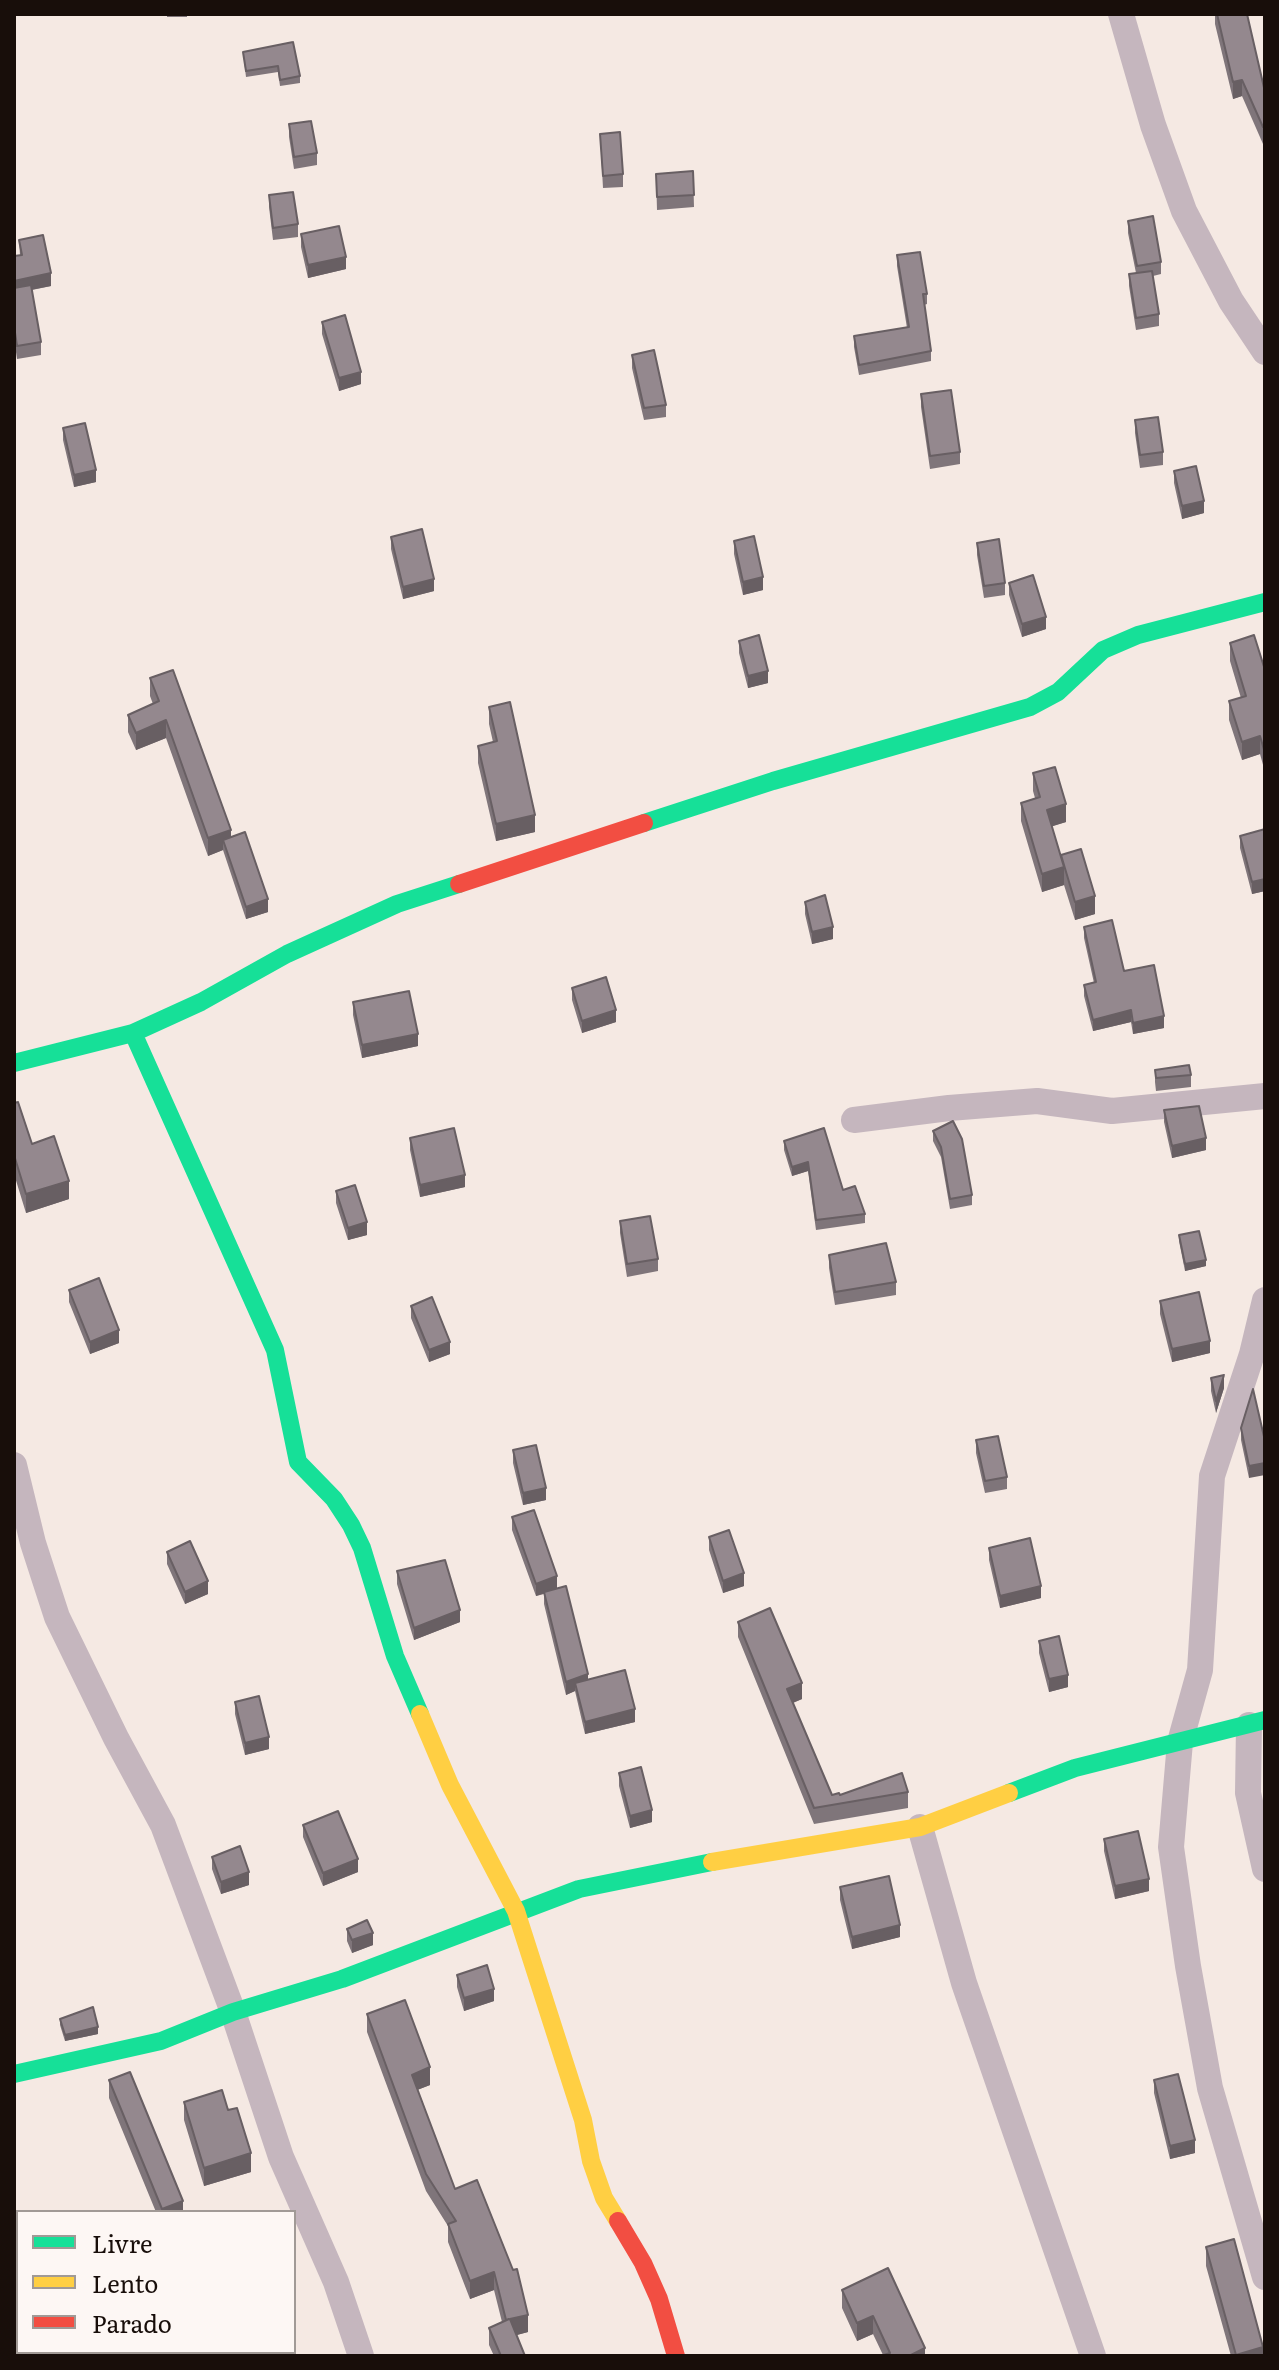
<!DOCTYPE html>
<style>
body{margin:0}
#map{position:relative;width:1279px;height:2370px;overflow:hidden;background:#f5e9e3;font-family:Literata,serif}
canvas{display:block}
.frame{position:absolute;inset:0;border:16px solid #180e0a;pointer-events:none}
.legend{position:absolute;left:16px;top:2210px;width:280px;height:144px;box-sizing:border-box;background:#fdf7f4;border:2px solid #a19a96;margin:0;padding:10px 14px;list-style:none;font-size:24px;color:#180e0a}
.legend li{display:flex;align-items:center;gap:16px;height:40px}
.legend b{width:40px;border:2px solid #a19a96}
</style>
<div id="map">
<canvas width="1279" height="2370"></canvas>
<div class="frame"></div>
<ul class="legend">
<li><b style="height:10px;background:#16e098"></b>Livre</li>
<li><b style="height:10px;background:#ffcf43"></b>Lento</li>
<li><b style="height:10px;background:#f24e42"></b>Parado</li>
</ul>
</div>
<script>
const ctx = document.querySelector('canvas').getContext('2d');
ctx.lineJoin = 'round';
const poly = rows => new Path2D(rows.map(r => 'M' + r).join(''));
function trace(path, color, width, dash) { ctx.strokeStyle = color; ctx.lineWidth = width; ctx.lineCap = dash ? 'butt' : 'round'; ctx.setLineDash(dash || []); ctx.stroke(path); }
function paint(path, color) { ctx.fillStyle = color; ctx.fill(path, 'evenodd'); }
const street = poly([
 [1121,14,1153,125,1184,211,1231,301,1265,352],
 [854,1120,949,1108,1037,1101,1112,1111,1265,1096],
 [1265,1300,1252,1354,1212,1476,1200,1670,1180,1742,1171,1847,1188,1966,1210,2088,1265,2277],
 [14,1465,33,1543,57,1617,116,1738,163,1825,233,2012,281,2157,336,2282,361,2356],
 [1249,1725,1248,1793,1265,1869],
 [920,1827,964,1983,1093,2356]
]);
const fast = poly([
 [644,823,773,781,1030,707,1058,692,1103,650,1138,635,1265,602],
 [133,1033,275,1350,298,1462,334,1499,351,1525,362,1548,395,1656,420,1714],
 [14,1063,133,1033,201,1002,287,954,397,904,459,884],
 [1009,1793,1075,1768,1265,1720],
 [14,2074,161,2041,233,2012,342,1979,579,1889,712,1862]
]);
const slow = poly([
 [420,1714,450,1785,516,1911,583,2120,591,2161,604,2198,618,2221],
 [712,1862,920,1827,1009,1793]
]);
const jam = poly([
 [459,884,644,823],
 [618,2221,643,2263,659,2299,676,2356]
]);
const wall = poly([
 [167,14,187,14,187,17,167,17],
 [1215,14,1247,14,1265,92,1263,144,1242,96,1233,99,1215,24],
 [243,52,300,76,300,83,280,86,278,72,246,77],
 [289,124,317,153,317,165,294,169,289,137],
 [600,134,623,174,623,187,603,188],
 [693,171,694,207,657,210,656,174],
 [269,195,298,224,298,237,273,240,269,207],
 [1128,221,1161,262,1161,274,1153,276,1159,314,1159,326,1136,330,1129,286,1129,274,1136,273,1128,233],
 [301,234,346,269,308,278,301,247],
 [19,240,51,286,32,290,41,342,41,355,17,359,14,338,14,256,20,255],
 [897,255,927,294,927,304,924,305,931,351,931,361,859,375,854,347,854,336,907,328,897,266],
 [322,322,361,384,339,391,322,334],
 [632,355,666,405,666,417,644,420,632,368],
 [921,394,960,452,960,464,930,469,921,407],
 [1135,420,1163,452,1163,465,1140,468,1135,433],
 [63,428,96,482,74,487,63,440],
 [1174,471,1204,513,1182,519,1174,483],
 [391,537,434,591,403,599,391,549],
 [734,541,763,590,743,595,734,554],
 [977,543,1005,583,1005,595,984,598,977,555],
 [1009,583,1046,629,1022,637,1009,595],
 [739,641,768,683,748,688,739,653],
 [1230,643,1265,670,1265,772,1260,754,1242,760,1229,720,1229,701,1241,698,1230,661],
 [150,678,231,837,268,912,246,919,223,850,208,856,166,738,136,750,128,732,128,715,153,704,150,696],
 [489,707,535,832,496,841,478,763,478,746,493,742,489,724],
 [1033,773,1066,822,1052,826,1061,856,1095,914,1075,920,1064,885,1042,892,1021,821,1021,803,1035,798,1033,791],
 [1265,829,1265,891,1252,894,1240,848,1240,836],
 [805,902,833,939,812,944,805,914],
 [1084,927,1124,971,1164,1028,1133,1034,1131,1022,1093,1031,1084,996,1084,985,1094,983,1084,938],
 [572,988,616,1022,582,1033,572,1000],
 [353,1002,418,1046,362,1058,353,1015],
 [1155,1070,1191,1075,1191,1087,1156,1091,1155,1082],
 [14,1103,32,1144,69,1199,26,1213,14,1174],
 [1164,1110,1206,1150,1172,1158,1164,1122],
 [933,1131,972,1195,972,1205,950,1209,941,1157,933,1141],
 [410,1138,465,1187,420,1197,410,1150],
 [784,1141,843,1190,865,1214,865,1223,816,1230,808,1171,792,1176,784,1150],
 [336,1191,367,1235,348,1240,336,1203],
 [620,1221,658,1259,658,1271,627,1277,620,1233],
 [1179,1235,1206,1266,1185,1271,1179,1241],
 [829,1255,896,1282,896,1295,835,1305,829,1268],
 [69,1290,119,1343,90,1354,69,1302],
 [1160,1301,1210,1353,1172,1362,1160,1314],
 [411,1306,450,1354,429,1362,411,1318],
 [1211,1378,1224,1388,1216,1413,1211,1391],
 [1253,1389,1249,1478,1241,1440,1241,1428],
 [976,1440,1007,1477,1007,1489,985,1493,976,1453],
 [513,1450,546,1500,523,1505,513,1463],
 [512,1517,557,1588,588,1680,635,1722,585,1734,575,1691,566,1695,544,1604,544,1594,536,1596,512,1530],
 [709,1537,744,1586,723,1593,709,1550],
 [989,1548,1041,1598,1000,1608,989,1560],
 [167,1552,208,1594,185,1604,167,1564],
 [397,1571,460,1622,414,1640,397,1584],
 [738,1622,802,1699,793,1703,832,1795,908,1792,908,1808,814,1824,738,1637],
 [1039,1641,1068,1687,1049,1692,1039,1653],
 [235,1702,269,1749,245,1755,235,1714],
 [619,1773,652,1822,630,1828,619,1786],
 [303,1825,358,1872,323,1886,303,1837],
 [1104,1839,1149,1891,1115,1899,1104,1851],
 [212,1857,249,1885,221,1894,212,1869],
 [840,1887,900,1937,852,1949,840,1900],
 [347,1929,373,1945,352,1953,347,1941],
 [457,1975,494,2001,464,2011,457,1987],
 [367,2014,430,2085,417,2090,455,2189,528,2332,516,2335,525,2356,494,2356,489,2345,489,2328,502,2322,494,2290,470,2299,448,2242,448,2226,426,2191,367,2032],
 [60,2019,98,2034,65,2041,60,2025],
 [109,2080,183,2212,156,2212,109,2098],
 [1154,2080,1195,2153,1170,2159,1154,2093],
 [184,2102,251,2172,204,2186,184,2120],
 [1206,2247,1263,2356,1231,2356,1206,2266],
 [842,2290,925,2356,883,2355,873,2334,857,2341,842,2308]
]);
const shadedWall = poly([
 [1242,80,1242,96,1233,99,1233,82],
 [1265,126,1265,143,1263,144,1263,127],
 [346,257,346,269,308,278,308,265],
 [51,273,51,286,14,293,14,281],
 [361,372,361,384,339,391,339,378],
 [96,470,96,482,74,487,74,475],
 [1204,501,1204,513,1182,519,1182,506],
 [763,577,763,590,743,595,743,582],
 [434,579,434,591,403,599,403,587],
 [1046,617,1046,629,1022,637,1022,624],
 [768,671,768,683,748,688,748,676],
 [166,720,166,738,136,750,136,733],
 [1260,736,1260,754,1242,760,1242,742],
 [1066,804,1066,822,1047,828,1047,810],
 [535,815,535,832,496,841,496,824],
 [231,830,231,847,223,840,223,850,208,856,208,838],
 [1064,867,1064,885,1042,892,1042,874],
 [1265,879,1265,891,1252,894,1252,882],
 [1095,896,1095,914,1075,920,1075,902],
 [268,899,268,912,246,919,246,907],
 [833,927,833,939,812,944,812,932],
 [616,1010,616,1022,582,1033,582,1021],
 [1131,1010,1131,1022,1093,1031,1093,1020],
 [1164,1016,1164,1028,1133,1034,1133,1023],
 [418,1034,418,1046,362,1058,362,1045],
 [1206,1138,1206,1150,1172,1158,1172,1146],
 [808,1162,808,1171,792,1176,792,1167],
 [465,1175,465,1187,420,1197,420,1185],
 [69,1181,69,1199,26,1213,26,1194],
 [367,1222,367,1235,348,1240,348,1228],
 [1206,1260,1206,1266,1185,1271,1185,1264],
 [119,1330,119,1343,90,1354,90,1342],
 [1210,1341,1210,1353,1172,1362,1172,1349],
 [450,1342,450,1354,429,1362,429,1350],
 [1224,1375,1224,1388,1216,1413,1216,1401],
 [1265,1463,1265,1475,1249,1478,1249,1466],
 [546,1488,546,1500,523,1505,523,1493],
 [744,1573,744,1586,723,1593,723,1581],
 [557,1576,557,1589,536,1596,536,1584],
 [208,1581,208,1594,185,1604,185,1592],
 [1041,1586,1041,1598,1000,1608,1000,1596],
 [460,1610,460,1622,414,1640,414,1628],
 [588,1674,588,1686,575,1683,575,1691,566,1695,566,1682],
 [1068,1675,1068,1687,1049,1692,1049,1679],
 [802,1683,802,1699,787,1705,787,1689],
 [635,1709,635,1722,585,1734,585,1722],
 [269,1737,269,1749,245,1755,245,1743],
 [652,1810,652,1822,630,1828,630,1816],
 [358,1859,358,1872,323,1886,323,1873],
 [249,1872,249,1885,221,1894,221,1882],
 [1149,1879,1149,1891,1115,1899,1115,1886],
 [900,1925,900,1937,852,1949,852,1937],
 [373,1933,373,1945,352,1953,352,1940],
 [494,1989,494,2001,464,2011,464,1998],
 [98,2027,98,2034,65,2041,65,2035],
 [430,2067,430,2085,412,2092,412,2075],
 [1195,2140,1195,2153,1170,2159,1170,2146],
 [251,2153,251,2172,204,2186,204,2168],
 [183,2201,183,2212,162,2212,162,2209],
 [494,2272,494,2290,470,2299,470,2281],
 [528,2315,528,2332,510,2337,510,2319],
 [873,2316,873,2334,857,2341,857,2323],
 [14,2323,17,2323,17,2335,14,2336],
 [1263,2347,1263,2356,1236,2356,1236,2355],
 [925,2348,925,2356,909,2356],
 [224,2352,243,2352,243,2354,238,2356,224,2356]
]);
const building = poly([
 [1217,14,1247,14,1265,92,1265,126,1263,127,1242,80,1233,82,1217,14],
 [293,42,300,76,280,80,278,66,246,71,243,52,293,42],
 [311,121,317,153,294,157,289,124,311,121],
 [620,132,623,174,603,176,600,134,620,132],
 [693,171,694,195,657,197,656,174,693,171],
 [293,192,298,224,273,228,269,195,293,192],
 [1153,216,1161,262,1137,266,1128,221,1153,216],
 [339,226,346,257,308,265,301,234,339,226],
 [43,235,51,273,14,281,14,256,22,255,19,240,43,235],
 [920,252,927,294,923,294,931,351,859,365,854,336,909,327,897,255,920,252],
 [1152,271,1159,314,1136,318,1129,274,1152,271],
 [31,285,41,342,17,346,14,326,14,288,31,285],
 [345,315,361,372,339,378,322,322,345,315],
 [654,350,666,405,644,408,632,355,654,350],
 [951,390,960,452,930,456,921,394,951,390],
 [1158,417,1163,452,1140,455,1135,420,1158,417],
 [85,423,96,470,74,475,63,428,85,423],
 [1196,466,1204,501,1182,506,1174,471,1196,466],
 [422,529,434,579,403,587,391,537,422,529],
 [754,536,763,577,743,582,734,541,754,536],
 [999,539,1005,583,984,586,977,543,999,539],
 [1033,575,1046,617,1022,624,1009,583,1033,575],
 [759,635,768,671,748,676,739,641,759,635],
 [1254,635,1265,670,1265,753,1260,736,1242,742,1229,701,1246,696,1230,643,1254,635],
 [173,670,231,830,208,838,166,720,136,733,128,715,159,701,150,678,173,670],
 [510,702,535,815,496,824,478,746,497,741,489,707,510,702],
 [1055,767,1066,804,1047,810,1064,867,1042,874,1021,803,1040,797,1033,773,1055,767],
 [1265,829,1265,879,1252,882,1240,836,1265,829],
 [245,832,268,899,246,907,223,840,245,832],
 [1081,849,1095,896,1075,902,1061,855,1081,849],
 [825,895,833,927,812,932,805,902,825,895],
 [1112,920,1124,971,1154,965,1164,1016,1133,1023,1131,1010,1093,1020,1084,985,1096,982,1084,927,1112,920],
 [606,977,616,1010,582,1021,572,988,606,977],
 [409,991,418,1034,362,1045,353,1002,409,991],
 [1189,1065,1191,1075,1156,1078,1155,1070,1189,1065],
 [18,1102,32,1144,54,1136,69,1181,26,1194,14,1155,14,1103,18,1102],
 [1199,1106,1206,1138,1172,1146,1164,1110,1199,1106],
 [953,1121,962,1139,972,1195,950,1199,941,1147,933,1131,953,1121],
 [454,1128,465,1175,420,1185,410,1138,454,1128],
 [824,1128,843,1190,855,1186,865,1214,816,1220,808,1162,792,1167,784,1141,824,1128],
 [355,1185,367,1222,348,1228,336,1191,355,1185],
 [650,1216,658,1259,627,1264,620,1221,650,1216],
 [1199,1231,1206,1260,1185,1264,1179,1235,1199,1231],
 [886,1243,896,1282,835,1292,829,1255,886,1243],
 [99,1278,119,1330,90,1342,69,1290,99,1278],
 [1199,1292,1210,1341,1172,1349,1160,1301,1199,1292],
 [432,1297,450,1342,429,1350,411,1306,432,1297],
 [1224,1375,1216,1401,1211,1378,1224,1375],
 [1253,1389,1265,1441,1265,1463,1249,1466,1241,1428,1253,1389],
 [998,1436,1007,1477,985,1481,976,1440,998,1436],
 [536,1445,546,1488,523,1493,513,1450,536,1445],
 [534,1510,557,1576,536,1584,512,1517,534,1510],
 [729,1530,744,1573,723,1581,709,1537,729,1530],
 [1030,1538,1041,1586,1000,1596,989,1548,1030,1538],
 [190,1541,208,1581,185,1592,167,1552,190,1541],
 [445,1560,460,1610,414,1628,397,1571,445,1560],
 [566,1586,588,1674,566,1682,544,1592,566,1586],
 [770,1608,802,1683,787,1689,832,1795,839,1793,840,1795,902,1773,908,1792,814,1808,738,1622,770,1608],
 [1059,1636,1068,1675,1049,1679,1039,1641,1059,1636],
 [625,1670,635,1709,585,1722,575,1683,625,1670],
 [259,1696,269,1737,245,1743,235,1702,259,1696],
 [641,1767,652,1810,630,1816,619,1773,641,1767],
 [338,1811,358,1859,323,1873,303,1825,338,1811],
 [1138,1831,1149,1879,1115,1886,1104,1839,1138,1831],
 [240,1846,249,1872,221,1882,212,1857,240,1846],
 [889,1876,900,1925,852,1937,840,1887,889,1876],
 [367,1920,373,1933,352,1940,347,1929,367,1920],
 [487,1965,494,1989,464,1998,457,1975,487,1965],
 [405,2000,430,2067,412,2075,455,2189,477,2180,513,2270,517,2269,528,2315,510,2319,525,2356,501,2356,489,2328,509,2319,506,2320,494,2272,470,2281,448,2224,456,2221,426,2174,367,2014,405,2000],
 [93,2007,98,2027,65,2035,60,2019,93,2007],
 [130,2072,183,2201,162,2209,109,2080,130,2072],
 [1178,2074,1195,2140,1170,2146,1154,2080,1178,2074],
 [222,2090,228,2110,237,2108,251,2153,204,2168,184,2102,222,2090],
 [1234,2239,1263,2347,1236,2355,1206,2247,1234,2239],
 [888,2268,925,2348,909,2356,881,2356,890,2353,873,2316,857,2323,842,2290,888,2268],
 [14,2309,17,2323,14,2323,14,2309]
]);
trace(street, '#c5b6be', 26);
trace(fast, '#16e098', 18);
trace(slow, '#ffcf43', 18);
trace(jam, '#f24e42', 18);
paint(wall, '#7f757a');
paint(shadedWall, '#685f63');
paint(building, '#94888e');
trace(building, '#685f63', 2);
</script>
